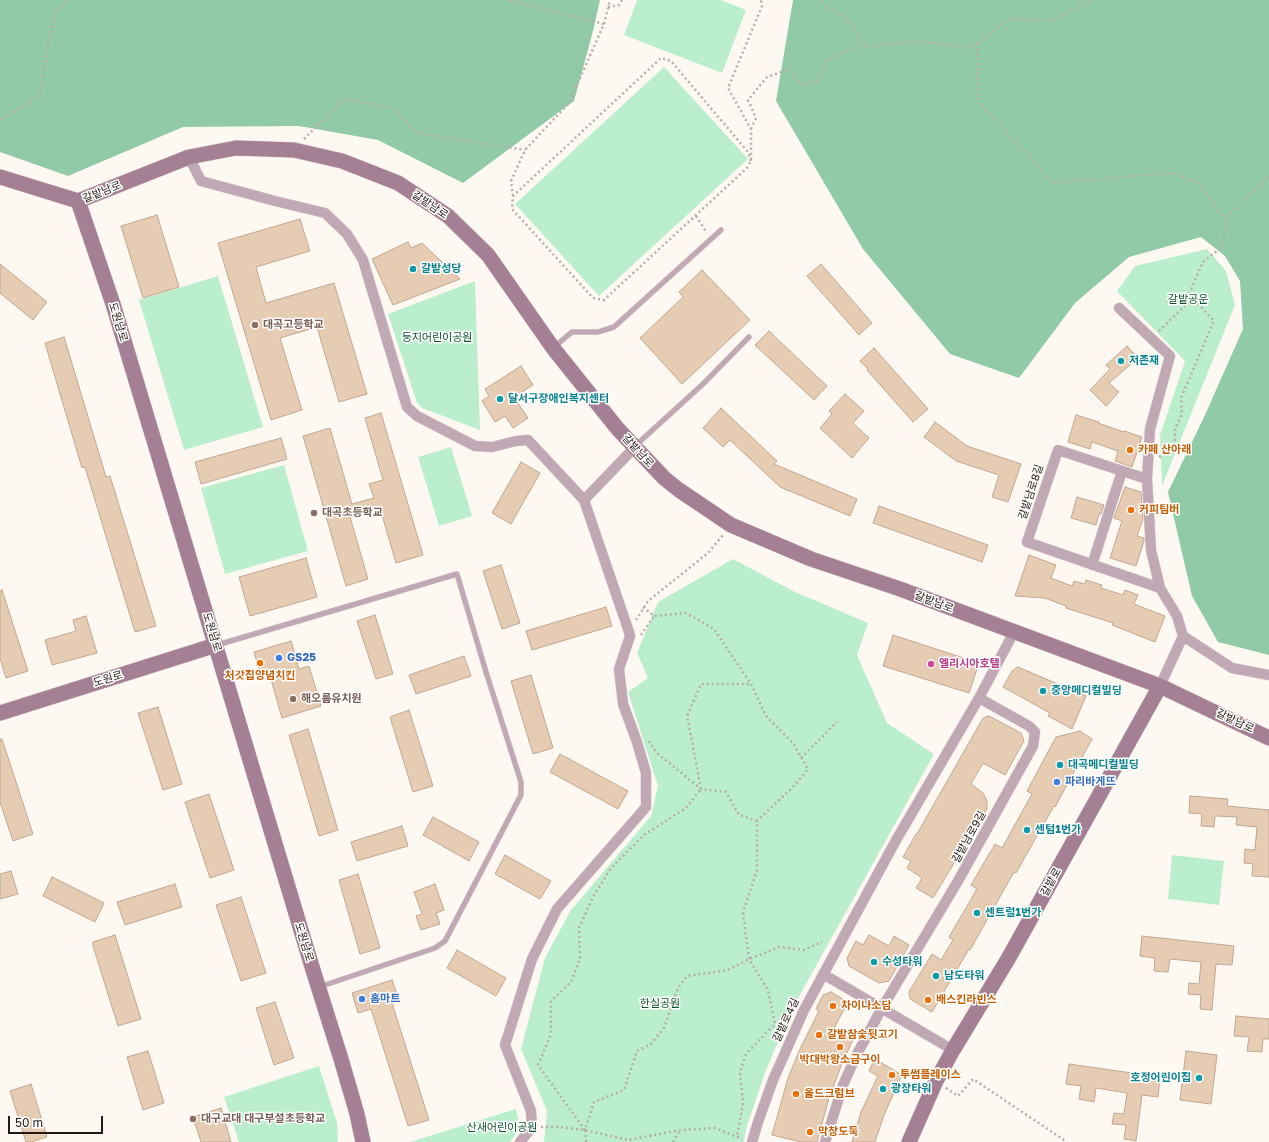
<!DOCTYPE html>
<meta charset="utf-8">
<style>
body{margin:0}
#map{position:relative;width:1269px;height:1142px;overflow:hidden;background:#fef8f3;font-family:"Golos Text",sans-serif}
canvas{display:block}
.scale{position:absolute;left:8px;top:1116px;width:95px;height:18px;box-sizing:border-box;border:2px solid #231911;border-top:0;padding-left:5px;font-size:12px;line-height:14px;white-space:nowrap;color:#231911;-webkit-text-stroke:3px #fff;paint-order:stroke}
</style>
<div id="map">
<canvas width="1269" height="1142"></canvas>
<div class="scale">50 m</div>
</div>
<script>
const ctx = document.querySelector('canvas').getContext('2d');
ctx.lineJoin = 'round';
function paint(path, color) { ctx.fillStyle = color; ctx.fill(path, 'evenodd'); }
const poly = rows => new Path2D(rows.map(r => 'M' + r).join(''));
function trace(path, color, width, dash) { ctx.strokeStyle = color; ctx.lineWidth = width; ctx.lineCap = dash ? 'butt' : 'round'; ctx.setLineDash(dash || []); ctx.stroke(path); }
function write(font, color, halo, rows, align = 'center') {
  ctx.font = font + ' "Golos Text","Noto Sans KR",sans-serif'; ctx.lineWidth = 3; ctx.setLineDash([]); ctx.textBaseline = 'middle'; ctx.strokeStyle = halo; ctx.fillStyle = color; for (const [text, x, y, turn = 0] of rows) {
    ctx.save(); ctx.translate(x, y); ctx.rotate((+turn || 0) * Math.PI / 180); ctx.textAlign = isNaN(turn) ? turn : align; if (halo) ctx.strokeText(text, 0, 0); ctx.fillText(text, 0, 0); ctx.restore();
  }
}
const green = poly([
 [637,0,721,0,746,10,722,73,624,35],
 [664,67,748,159,599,296,515,204],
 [1207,249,1226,271,1235,305,1162,486,1160,435,1185,361,1117,291,1135,266],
 [218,276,263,427,184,450,139,300],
 [475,281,480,430,422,408,417,403,388,314],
 [451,447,472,516,439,526,418,457],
 [284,465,308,551,225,574,201,488],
 [733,559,793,591,868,623,857,655,887,723,934,754,792,1009,766,1070,746,1129,744,1142,544,1142,547,1111,521,1049,545,958,571,910,651,816,658,786,628,692,648,678,637,653,658,602],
 [1172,855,1224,861,1219,905,1168,899],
 [319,1066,337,1123,338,1142,239,1142,224,1097],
 [516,1109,520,1129,510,1142,410,1142]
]);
const forest = poly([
 [0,0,600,0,593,31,574,101,463,183,378,140,299,126,183,127,68,176,0,152],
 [793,0,1269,0,1269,655,1218,642,1192,596,1168,492,1205,415,1243,329,1240,281,1225,256,1201,237,1129,257,1075,303,1019,378,950,354,863,249,776,101]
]);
const building = poly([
 [157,215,179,287,143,298,121,226,157,215],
 [300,219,310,251,256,267,266,303,334,283,367,394,339,402,317,327,280,338,302,410,271,420,218,243,300,219],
 [408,242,411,248,422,243,460,279,393,305,372,259,408,242],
 [0,264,47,302,33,320,0,293,0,264],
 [821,264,872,323,859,335,807,276,821,264],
 [702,270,750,320,682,384,640,338,683,297,679,292,702,270],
 [769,331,827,386,814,400,755,345,769,331],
 [64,337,106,477,110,476,156,626,135,632,85,467,82,468,45,343,64,337],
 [1127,346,1138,358,1109,383,1119,392,1106,406,1090,390,1110,369,1106,365,1127,346],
 [874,348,928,409,913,422,867,370,868,369,860,361,874,348],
 [521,366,533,385,514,397,528,418,513,428,505,416,495,422,482,401,489,396,485,389,521,366],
 [845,394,864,411,853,423,869,438,852,458,820,428,832,414,829,411,845,394],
 [721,408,777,461,774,464,857,499,850,516,780,487,730,440,723,447,703,428,721,408],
 [381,413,423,555,396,563,380,508,350,517,368,579,346,586,303,436,330,428,352,504,374,498,369,484,383,480,365,418,381,413],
 [1076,415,1099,422,1098,423,1124,432,1124,431,1142,437,1132,467,1115,461,1118,451,1092,442,1090,449,1068,442,1076,415],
 [935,422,967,446,1021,464,1008,502,992,497,999,475,956,461,924,437,935,422],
 [281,438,287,459,201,484,195,462,281,438],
 [521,462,540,473,511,524,492,513,521,462],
 [1125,487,1141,492,1143,519,1137,536,1144,538,1144,541,1136,566,1110,558,1122,521,1114,518,1125,487],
 [1077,497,1104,505,1101,514,1099,514,1096,525,1071,518,1077,497],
 [879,506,988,545,982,562,873,523,879,506],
 [1029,555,1056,565,1051,578,1072,586,1074,581,1085,584,1086,580,1102,585,1101,588,1123,595,1125,590,1138,595,1134,604,1165,616,1155,642,1112,625,1113,623,1066,608,1066,606,1045,598,1015,596,1029,555],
 [306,558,317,597,250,616,239,577,306,558],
 [501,565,520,623,502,629,483,571,501,565],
 [2,590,28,671,6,678,0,658,0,591,2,590],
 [606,607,612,626,532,650,526,631,606,607],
 [375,615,393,674,376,679,357,621,375,615],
 [86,616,97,653,52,665,45,640,76,631,73,620,86,616],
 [893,635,979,663,969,693,883,666,893,635],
 [291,641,299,669,309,666,321,706,282,718,268,669,260,672,254,652,291,641],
 [464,656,471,676,416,694,409,675,464,656],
 [1018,667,1086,696,1072,729,1048,716,1050,713,1003,687,1012,671,1018,667],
 [531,675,553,748,533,754,511,681,531,675],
 [158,707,182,784,163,790,138,713,158,707],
 [409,710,433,786,413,792,390,717,409,710],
 [989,716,1021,733,1024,741,1005,775,983,763,971,784,983,793,987,801,987,809,966,846,965,845,933,898,916,888,922,878,907,868,911,861,903,857,916,834,917,834,983,718,989,716],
 [308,729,338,830,319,836,289,735,308,729],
 [1080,731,1092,739,1055,807,1054,806,1016,873,1014,872,970,950,969,949,932,1012,910,999,909,992,932,954,941,960,953,940,949,937,977,889,971,885,995,844,1002,848,1032,794,1027,791,1056,737,1080,731],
 [0,739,2,739,33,834,13,841,0,802,0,739],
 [560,754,628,791,618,809,550,772,560,754],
 [209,794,234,870,210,878,185,802,209,794],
 [1190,796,1228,799,1227,806,1269,810,1269,877,1252,876,1253,864,1244,863,1245,849,1255,850,1257,827,1236,825,1237,817,1215,816,1214,827,1201,826,1202,814,1189,813,1190,796],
 [433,817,479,842,469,861,423,835,433,817],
 [402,826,408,846,357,861,351,842,402,826],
 [505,855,551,881,540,899,495,874,505,855],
 [11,871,18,894,0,899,0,874,11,871],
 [358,874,380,948,360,954,339,880,358,874],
 [52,877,104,903,95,922,43,896,52,877],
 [175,884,182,907,125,925,117,902,175,884],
 [435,884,444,910,436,913,440,924,421,930,416,916,422,914,414,892,435,884],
 [241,897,266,973,241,981,216,905,241,897],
 [115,935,141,1019,118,1026,93,946,93,942,115,935],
 [869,935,889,946,894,936,909,945,889,981,879,983,849,966,847,958,856,941,863,945,869,935],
 [1142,936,1234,946,1232,965,1216,964,1212,1010,1200,1009,1201,995,1188,994,1189,983,1199,984,1201,962,1170,959,1168,972,1154,971,1155,958,1140,956,1142,936],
 [457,950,506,978,496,996,447,968,457,950],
 [392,980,399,1000,392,1003,429,1120,408,1126,371,1009,358,1013,352,993,392,980],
 [831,992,848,1002,833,1030,853,1040,843,1061,829,1098,817,1142,801,1142,772,1135,788,1078,800,1049,819,1011,816,1009,823,995,831,992],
 [275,1002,294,1058,274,1065,256,1008,275,1002],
 [1236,1016,1269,1019,1269,1039,1263,1039,1262,1052,1247,1051,1249,1037,1234,1036,1236,1016],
 [148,1051,164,1103,143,1110,127,1057,148,1051],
 [1186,1051,1217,1055,1211,1104,1180,1100,1186,1051],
 [875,1059,902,1075,884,1115,875,1142,852,1142,861,1112,878,1076,869,1071,875,1059],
 [1069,1064,1160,1077,1158,1097,1142,1095,1136,1141,1124,1139,1126,1125,1112,1124,1114,1113,1124,1114,1127,1093,1096,1088,1094,1102,1079,1099,1081,1086,1066,1084,1069,1064],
 [31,1084,47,1137,31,1142,26,1142,10,1091,31,1084],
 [221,1108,231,1142,201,1142,193,1117,221,1108]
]);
const path = poly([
 [510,0,604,24],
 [821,0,825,6,843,16,867,46],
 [608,7,619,5,622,0],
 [977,43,978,101,1053,183,1172,173,1199,183,1227,222],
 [0,120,39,96,54,14,67,0],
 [751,129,756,118,748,100,767,77,790,69,801,85,818,81,827,60,854,48,917,41,971,48,1008,19,1054,20,1092,0],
 [304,139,344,99,393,108,416,133,525,150],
 [751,161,748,152,671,61,661,58,513,196,512,209,593,298,604,300,747,168,751,161,751,129,728,88,762,6,761,0],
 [513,196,511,181,525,150,569,103,604,24,610,0],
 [696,216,707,233],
 [1159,331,1193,298],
 [1159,457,1172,451,1175,443,1175,429,1182,414,1181,398,1214,321,1189,294,1203,262,1222,247,1229,213,1269,177],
 [643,607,654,616,686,613,714,629,751,684,766,716,793,743,808,769,795,785,757,821,757,870,743,912,749,959,768,990,775,1024,746,1054,740,1072,743,1103,737,1137],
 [636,620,648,601,708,553,723,535],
 [641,635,654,616],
 [649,741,656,752,701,789,726,792,739,815,757,821],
 [801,758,837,722],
 [701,789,687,716,701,684,750,684],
 [946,1088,958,1096,973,1079,1067,1142],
 [541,1127,559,1127,585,1130,628,1140,680,1130,715,1128,742,1139],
 [585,1130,538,1065,551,1034,551,1001,571,982,580,958,579,928,593,897,611,868,644,835,686,808,701,789],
 [586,1142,585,1130,594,1102,624,1090,637,1051,651,1044,664,1028,678,988,687,976,728,970,749,959,779,947,804,950,822,942],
 [673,1142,680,1130]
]);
const lane = poly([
 [554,347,572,332,598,332,614,327,721,230],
 [636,445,703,384,749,337],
 [217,645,457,574,486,672,521,782,521,795,445,941,435,948,319,987]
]);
const street = poly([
 [189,157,201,181,275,201,325,213,347,234,363,260,407,407,417,416,475,446,492,447,516,441,528,440,584,500,629,632,630,636,619,669,623,704,637,742,646,773,646,807,557,909,532,959,505,1045,531,1111,532,1127,520,1142],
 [1119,308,1170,356,1150,429,1147,479,1151,550,1160,588,1177,616,1183,636,1160,686],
 [1147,479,1058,450,1027,542,1160,588],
 [584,500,634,448],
 [1092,565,1122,471],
 [1183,636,1232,668,1269,675],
 [823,974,953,1050],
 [752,1142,758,1122,773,1080,804,1010,895,842,979,698,1014,632],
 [825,1142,843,1085,856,1056,882,1008,958,881,1033,746,1035,732,1029,726,979,698]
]);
const secondary = poly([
 [0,177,78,201,113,304,313,970,341,1059,357,1114,363,1142],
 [78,201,189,157,236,148,294,150,342,161,398,183,448,216,488,255,553,348,617,428,664,478,679,490,731,525,811,559,900,589,1160,686,1269,738],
 [0,713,216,645],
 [909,1142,936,1081,953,1050,1008,959,1160,686]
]);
const markers = [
 [413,269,4,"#0f9aa8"],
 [255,325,4,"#8d6e63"],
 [1121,361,4,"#0f9aa8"],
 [500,399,4,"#0f9aa8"],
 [1130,450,4,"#e8710a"],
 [1131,510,4,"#e8710a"],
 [314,513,4,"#8d6e63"],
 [279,658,4,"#3f7fe0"],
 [260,663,4,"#e8710a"],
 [931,664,4,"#d1479c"],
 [1043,691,4,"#0f9aa8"],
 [293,699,4,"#8d6e63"],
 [1060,765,4,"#0f9aa8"],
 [1057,782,4,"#3f7fe0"],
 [1027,830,4,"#0f9aa8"],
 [977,913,4,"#0f9aa8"],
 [874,962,4,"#0f9aa8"],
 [936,976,4,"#0f9aa8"],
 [362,999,4,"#3f7fe0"],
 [928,1000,4,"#e8710a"],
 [833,1006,4,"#e8710a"],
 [819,1035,4,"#e8710a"],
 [840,1047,4,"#e8710a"],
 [892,1075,4,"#e8710a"],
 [1199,1078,4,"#0f9aa8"],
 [883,1089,4,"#0f9aa8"],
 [796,1094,4,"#e8710a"],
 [193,1119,4,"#8d6e63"],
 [810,1132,4,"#e8710a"]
];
const streetNames = [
 ["갈밭남로",102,192,-22],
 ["갈밭남로",430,205,34],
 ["도원남로",118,322,73],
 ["갈밭남로",638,451,47],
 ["갈밭남로8길",1031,492,-72],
 ["갈밭남로",934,602,21],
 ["도원남로",212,632,73],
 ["도원로",108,679,-17],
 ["갈밭남로",1235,721,25],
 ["갈밭남로9길",969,837,-61],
 ["갈밭로",1051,882,-61],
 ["도원남로",304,942,73],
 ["갈밭로4길",786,1020,-65]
];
const cultureNames = [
 ["갈밭성당",421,269],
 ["저존재",1129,361],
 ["달서구장애인복지센터",508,399],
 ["중앙메디컬빌딩",1051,691],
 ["대곡메디컬빌딩",1068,765],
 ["센텀1번가",1035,830],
 ["센트럴1번가",985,913],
 ["수성타워",882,962],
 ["남도타워",944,976],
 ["호정어린이집",1191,1078,"right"],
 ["광장타워",891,1089]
];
const parkNames = [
 ["갈밭공운",1188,300],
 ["둥지어린이공원",437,338],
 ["한실공원",660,1004],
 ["산새어린이공원",502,1128]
];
const educationNames = [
 ["대곡고등학교",263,325],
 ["대곡초등학교",322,513],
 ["해오름유치원",301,699],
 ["대구교대 대구부설초등학교",201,1119]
];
const foodNames = [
 ["카페 산아래",1138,450],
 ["커피팀버",1139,510],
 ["처갓집양념치킨",260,676,"center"],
 ["배스킨라빈스",936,1000],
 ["차이나소담",841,1006],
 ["갈밭참숯뒷고기",827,1035],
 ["박대박왕소금구이",840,1060,"center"],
 ["투썸플레이스",900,1075],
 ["올드크럼브",804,1094],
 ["막창도둑",818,1132]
];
const shopNames = [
 ["GS25",287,658],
 ["파리바게뜨",1065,782],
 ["홈마트",370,999]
];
const hotelNames = [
 ["엘리시아호텔",939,664]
];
paint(green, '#bbeecd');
paint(forest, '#90caa6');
paint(building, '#e7ccb4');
trace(building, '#c0a790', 1);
trace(lane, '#dbd4cf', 6);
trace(street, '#dbd4cf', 11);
trace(secondary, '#dbd4cf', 16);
trace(path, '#b6aea9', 2.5, [2, 3]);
trace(lane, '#c1a8b5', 5);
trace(street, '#c1a8b5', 10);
trace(secondary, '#a58094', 15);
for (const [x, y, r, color] of markers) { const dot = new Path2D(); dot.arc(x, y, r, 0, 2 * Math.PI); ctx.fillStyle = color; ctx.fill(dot); trace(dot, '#fff', 1.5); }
write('11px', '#231911', '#fff', streetNames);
write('bold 11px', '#0d838f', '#fff', cultureNames, 'left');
write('11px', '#0f5332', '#fff', parkNames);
write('bold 11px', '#785e54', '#fff', educationNames, 'left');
write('bold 11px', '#c56008', '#fff', foodNames, 'left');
write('bold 11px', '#366cbe', '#fff', shopNames, 'left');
write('bold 11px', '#b23c85', '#fff', hotelNames, 'left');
</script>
